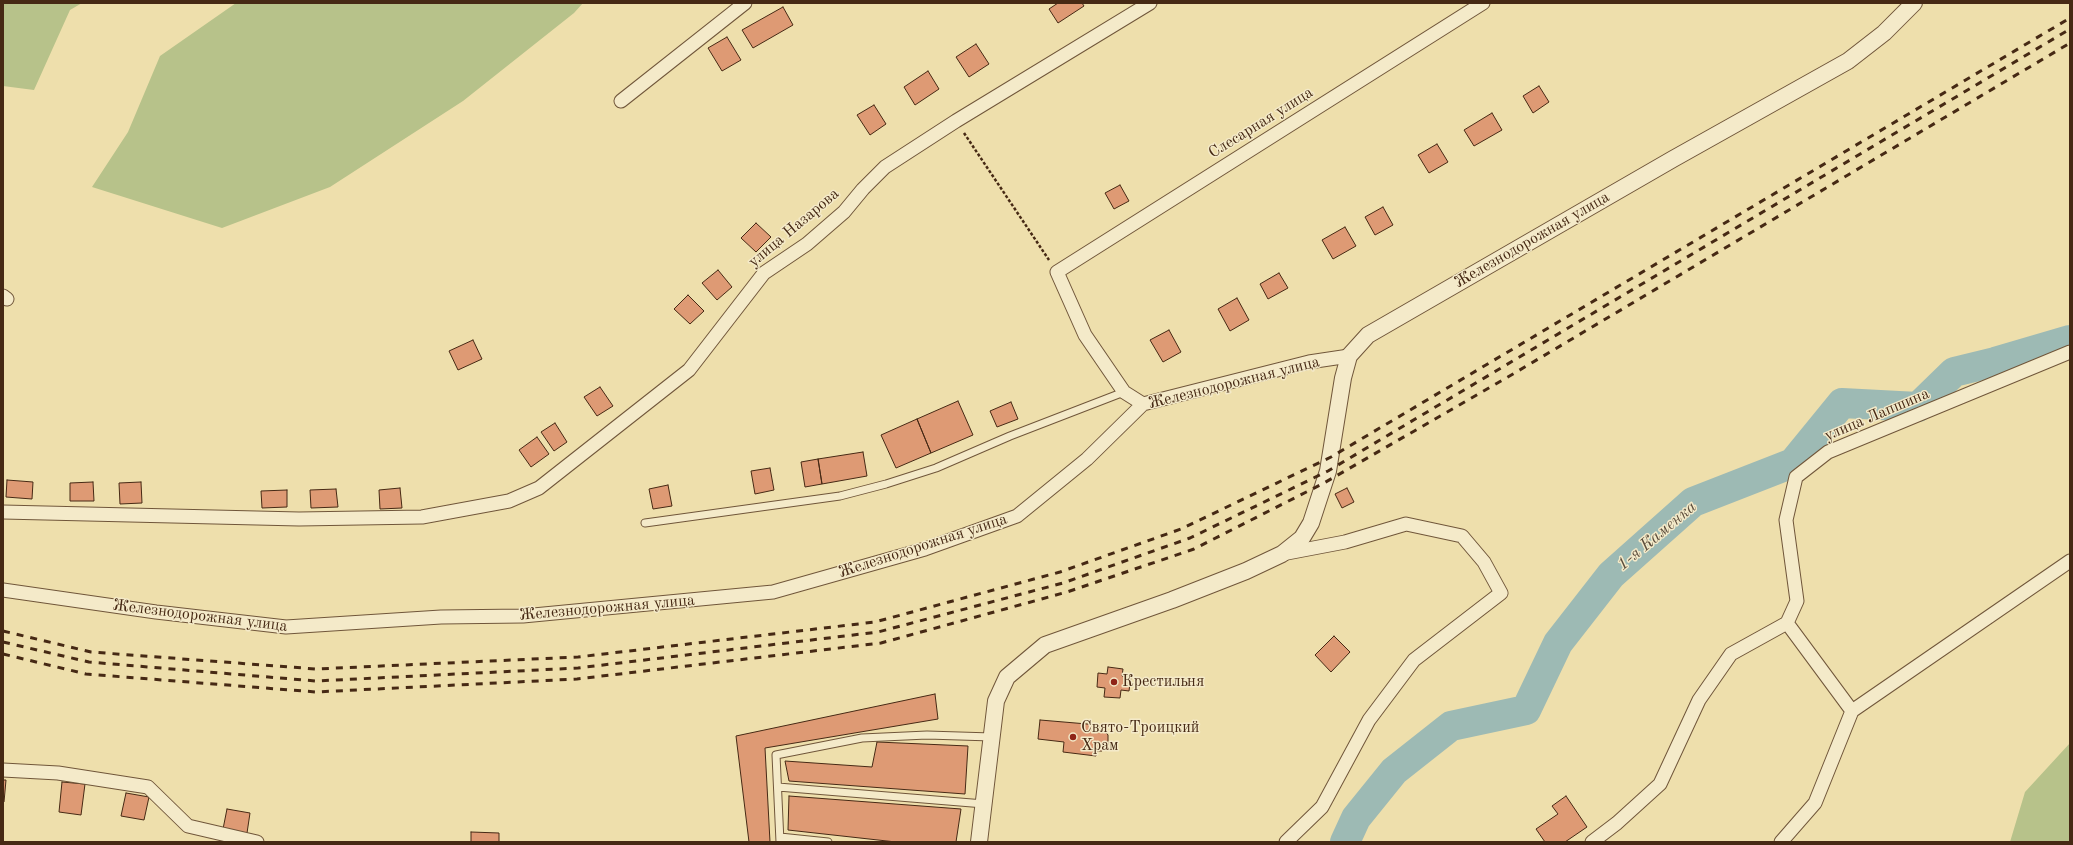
<!DOCTYPE html>
<meta charset="utf-8">
<style>
body{margin:0}
#map{position:relative;width:2073px;height:845px;overflow:hidden;background:#eedfac;font-family:"Old Standard TT",serif}
canvas{display:block}
.frame{position:absolute;inset:0;border:4px solid #462914;pointer-events:none}
</style>
<div id="map">
<canvas width="2073" height="845"></canvas>
<div class="frame"></div>
</div>
<script>
const ctx = document.querySelector('canvas').getContext('2d');
ctx.lineJoin = 'round';
function paint(path, color) { ctx.fillStyle = color; ctx.fill(path, 'evenodd'); }
const poly = rows => new Path2D(rows.map(r => 'M' + r).join(''));
function trace(path, color, width, dash) { ctx.strokeStyle = color; ctx.lineWidth = width; ctx.lineCap = dash ? 'butt' : 'round'; ctx.setLineDash(dash || []); ctx.stroke(path); }
function write(font, color, halo, rows, align = 'center') {
  ctx.font = font + ' "Old Standard TT",serif'; ctx.lineWidth = 3; ctx.setLineDash([]); ctx.textBaseline = 'middle'; ctx.strokeStyle = halo; ctx.fillStyle = color; for (const [text, x, y, turn = 0] of rows) {
    ctx.save(); ctx.translate(x, y); ctx.rotate((+turn || 0) * Math.PI / 180); ctx.textAlign = isNaN(turn) ? turn : align; if (halo) ctx.strokeText(text, 0, 0); ctx.fillText(text, 0, 0); ctx.restore();
  }
}
const green = poly([
 [3,3,82,3,70,10,34,90,3,86],
 [236,3,583,3,574,13,463,101,330,187,222,228,92,187,128,132,160,56],
 [2070,743,2070,842,2010,842,2025,792]
]);
const river = poly([
 [1345,842,1356,818,1394,771,1451,726,1526,710,1558,643,1611,575,1693,502,1793,463,1842,403,1918,407,1954,372,1995,362,2070,340]
]);
const building = poly([
 [1058,3,1082,3,1084,6,1058,23,1049,9,1058,3],
 [783,7,793,25,753,48,742,30,783,7],
 [727,37,741,60,722,71,708,48,727,37],
 [976,44,989,64,969,77,956,57,976,44],
 [928,71,939,89,915,105,904,87,928,71],
 [1539,86,1549,102,1533,113,1523,96,1539,86],
 [874,105,886,124,870,135,857,115,874,105],
 [1492,113,1502,130,1474,146,1464,130,1492,113],
 [1437,144,1448,162,1429,173,1418,155,1437,144],
 [1120,185,1129,201,1114,209,1105,193,1120,185],
 [1383,207,1393,225,1375,235,1365,217,1383,207],
 [756,223,771,237,756,252,741,238,756,223],
 [1345,227,1356,246,1333,259,1322,240,1345,227],
 [718,270,732,287,717,300,702,283,718,270],
 [1279,273,1288,288,1268,299,1260,284,1279,273],
 [688,295,704,311,690,324,674,309,688,295],
 [1237,298,1249,320,1230,331,1218,309,1237,298],
 [1169,330,1181,352,1163,362,1150,340,1169,330],
 [473,340,482,359,458,370,449,351,473,340],
 [600,387,613,406,597,416,584,397,600,387],
 [958,401,973,435,931,453,917,419,958,401],
 [1011,402,1018,419,997,427,990,411,1011,402],
 [917,419,931,453,896,468,881,435,917,419],
 [555,423,567,442,554,451,541,432,555,423],
 [537,437,549,454,531,467,519,450,537,437],
 [863,452,867,476,822,484,818,459,863,452],
 [818,459,822,484,805,487,801,462,818,459],
 [770,468,774,490,755,494,751,471,770,468],
 [7,480,33,482,32,499,6,497,7,480],
 [93,482,94,501,70,501,70,483,93,482],
 [141,482,142,503,120,504,119,483,141,482],
 [668,485,672,506,653,509,649,489,668,485],
 [400,488,402,508,380,509,379,490,400,488],
 [1347,488,1354,502,1342,508,1335,494,1347,488],
 [336,489,338,507,311,508,310,490,336,489],
 [287,490,287,507,262,508,261,491,287,490],
 [1334,636,1350,652,1331,672,1315,655,1334,636],
 [1108,667,1123,669,1122,676,1131,677,1129,691,1121,690,1120,698,1104,697,1105,688,1097,687,1098,673,1107,674,1108,667],
 [935,694,938,719,765,748,770,842,749,842,736,736,935,694],
 [1040,720,1099,725,1099,729,1104,730,1108,735,1108,745,1102,751,1097,751,1096,756,1063,752,1064,742,1038,739,1040,720],
 [877,742,968,746,965,794,789,781,785,761,872,767,877,742],
 [3,780,6,780,4,802,3,802,3,780],
 [62,782,85,784,81,815,59,812,62,782],
 [126,793,149,797,144,820,121,816,126,793],
 [789,796,961,809,956,842,896,842,788,830,789,796],
 [1566,796,1587,827,1565,842,1545,842,1536,829,1558,814,1552,806,1566,796],
 [227,809,250,813,247,833,223,829,227,809],
 [471,832,499,833,499,842,471,842,471,832]
]);
const path = poly([
 [964,133,1049,260]
]);
const service = poly([
 [645,523,840,496,886,484,936,468,1010,436,1124,392],
 [778,787,984,804],
 [780,837,828,842],
 [780,842,776,755,862,738,927,735,992,737]
]);
const minor = poly([
 [621,101,745,3],
 [3,296,7,299],
 [1143,404,1124,392,1085,335,1057,272,1483,3],
 [3,512,299,519,422,517,509,501,539,488,689,370,764,273,807,244,844,212,863,189,885,167,956,121,1150,3],
 [1282,554,1345,542,1406,524,1462,536,1484,562,1501,593,1414,660,1369,720,1322,807,1286,842],
 [3,590,156,612,286,627,441,617,523,616,773,592,925,549,1017,516,1087,459,1143,404,1309,362,1349,356],
 [1787,623,1797,601,1786,520,1796,477,1828,452,2070,352],
 [3,770,58,773,148,787,188,826,257,842],
 [1592,842,1617,823,1660,784,1699,700,1731,654,1787,623,1852,711,2070,561],
 [1781,842,1815,803,1852,711]
]);
const tertiary = poly([
 [979,842,996,701,1007,677,1045,645,1172,600,1246,571,1282,554,1302,538,1311,523,1328,471,1343,378,1349,356,1368,335,1673,159,1848,61,1884,33,1914,3]
]);
const rail = poly([
 [3,631,91,652,316,669,578,657,875,622,1060,572,1181,529,1331,457,2070,18],
 [3,642,89,662,316,681,578,668,878,632,1063,583,1190,538,1328,471,2070,29],
 [3,654,86,674,316,692,577,679,881,643,1067,592,1194,549,1324,483,1513,374,2070,43]
]);
const markers = [
 [1114,682,4,"#8f2418"],
 [1073,737,4,"#8f2418"]
];
const streetNames = [
 ["Слесарная улица",1261,123,-32],
 ["улица Назарова",794,228,-40],
 ["Железнодорожная улица",1532,240,-30],
 ["Железнодорожная улица",1234,383,-14],
 ["улица Лапшина",1877,415,-23],
 ["Железнодорожная улица",923,546,-18],
 ["Железнодорожная улица",607,608,-5],
 ["Железнодорожная улица",200,616,7]
];
const poiNames = [
 ["Крестильня",1122,682],
 ["Свято-Троицкий",1081,728],
 ["Храм",1081,746]
];
const waterNames = [
 ["1-я Каменка",1657,536,-40]
];
paint(green, '#b7c28a');
trace(river, '#9dbab4', 30);
paint(building, '#de9a74');
trace(building, '#462914', 1);
trace(service, '#70563a', 9);
trace(minor, '#70563a', 15);
trace(tertiary, '#70563a', 18);
trace(path, '#462914', 2.5, [3, 2]);
trace(service, '#f4eac9', 7);
trace(minor, '#f4eac9', 13);
trace(tertiary, '#f4eac9', 16);
trace(rail, '#462914', 3, [7, 7]);
for (const [x, y, r, color] of markers) { const dot = new Path2D(); dot.arc(x, y, r, 0, 2 * Math.PI); ctx.fillStyle = color; ctx.fill(dot); trace(dot, '#f4eac9', 1.5); }
write('16px', '#462914', '#f4eac9', streetNames);
write('16px', '#462914', '#f4eac9', poiNames, 'left');
write('italic 17px', '#5c4d3c', '#f4eac9', waterNames);
</script>
